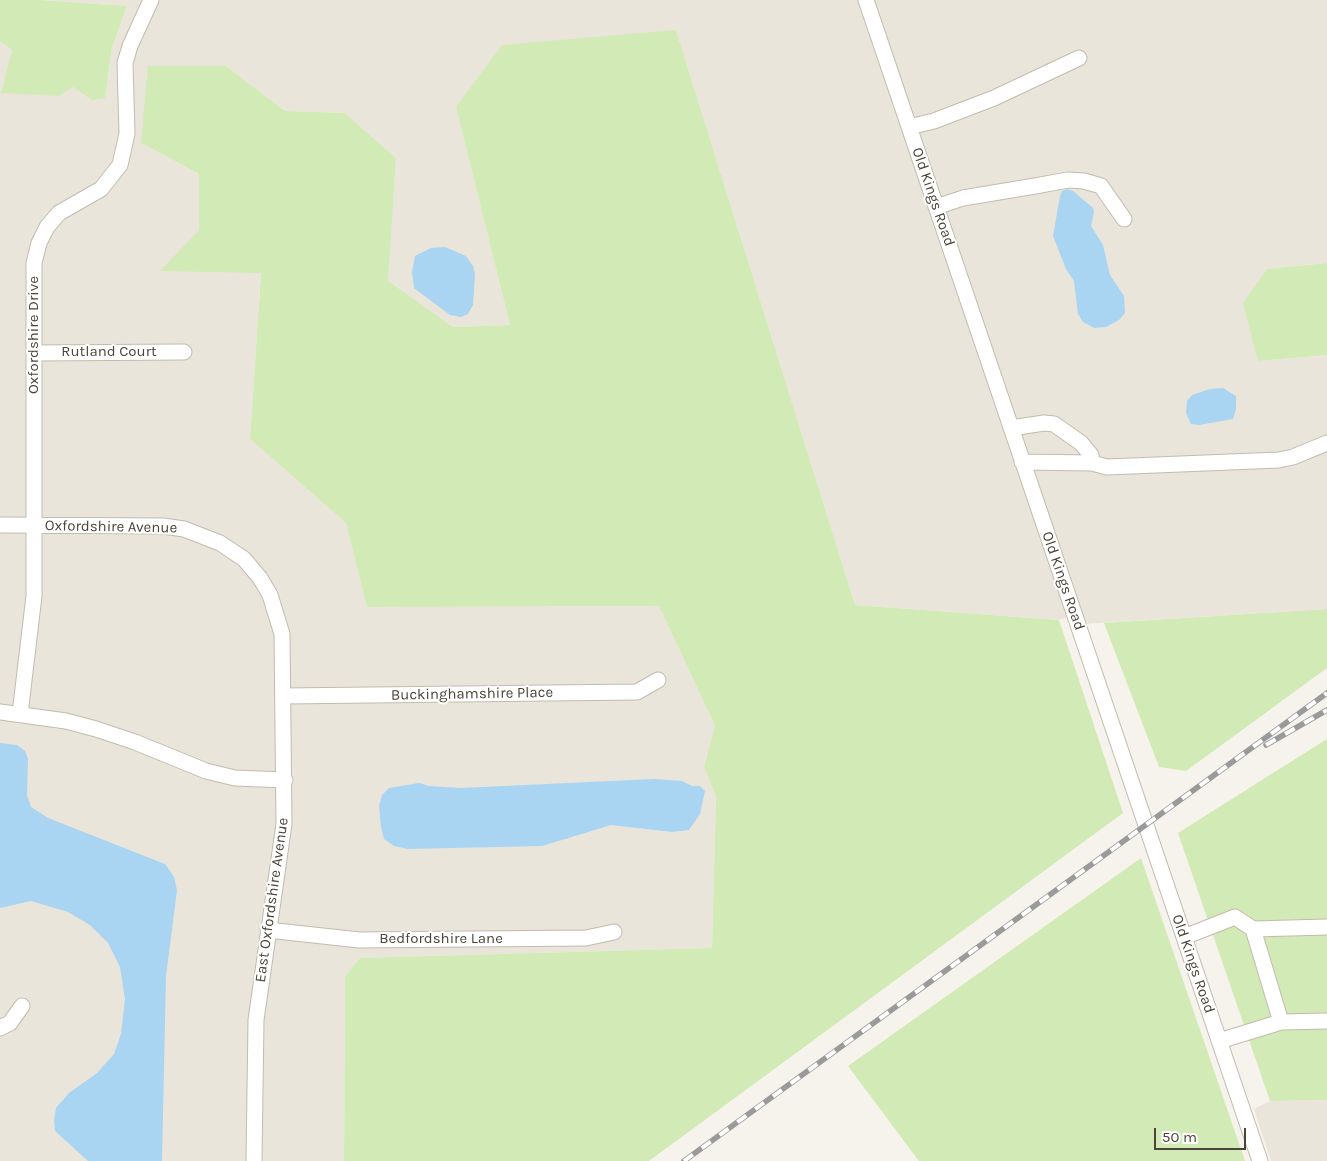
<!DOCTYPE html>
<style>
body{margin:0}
#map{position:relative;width:1327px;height:1161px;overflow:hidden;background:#f6f3ec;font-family:Karla,sans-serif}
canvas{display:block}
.scale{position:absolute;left:1154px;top:1128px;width:92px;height:22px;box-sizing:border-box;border:2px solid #4b4439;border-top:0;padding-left:6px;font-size:15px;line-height:18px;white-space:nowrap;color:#4b4439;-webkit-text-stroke:4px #fff;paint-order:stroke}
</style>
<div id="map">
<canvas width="1327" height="1161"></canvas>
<div class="scale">50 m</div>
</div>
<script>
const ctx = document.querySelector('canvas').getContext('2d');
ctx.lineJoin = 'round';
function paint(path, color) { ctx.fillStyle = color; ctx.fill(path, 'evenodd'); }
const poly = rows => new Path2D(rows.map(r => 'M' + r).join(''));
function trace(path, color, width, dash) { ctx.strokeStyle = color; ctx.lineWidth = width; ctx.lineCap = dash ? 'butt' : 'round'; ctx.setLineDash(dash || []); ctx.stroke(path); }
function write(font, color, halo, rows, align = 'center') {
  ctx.font = font + ' Karla,sans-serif'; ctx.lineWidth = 4; ctx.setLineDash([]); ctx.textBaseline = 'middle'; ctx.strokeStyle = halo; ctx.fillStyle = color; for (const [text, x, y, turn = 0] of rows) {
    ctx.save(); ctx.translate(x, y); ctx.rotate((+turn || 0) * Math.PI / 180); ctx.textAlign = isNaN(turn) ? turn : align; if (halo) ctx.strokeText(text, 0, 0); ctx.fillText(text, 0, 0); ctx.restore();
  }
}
const residential = poly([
 [40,0,859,0,1069,617,1059,620,855,605,676,30,456,107,510,325,453,327,387,281,396,158,345,113,285,111,226,66,141,143,199,174,199,230,261,272,250,439,346,523,367,607,659,606,715,726,704,765,716,797,712,948,360,958,345,976,344,1161,0,1161,0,41,12,50,1,93,73,87,105,98,112,48,127,6],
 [874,0,1327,0,1327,263,1267,269,1258,361,1327,355,1327,609,1084,624],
 [1327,1100,1327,1161,1271,1161,1254,1109,1270,1101]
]);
const green = poly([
 [0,0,40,0,127,6,112,48,105,98,92,100,73,87,59,96,1,93,12,50,0,41],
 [676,30,855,605,1059,620,1123,813,649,1161,344,1161,345,976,360,958,712,948,716,797,704,766,715,726,659,606,367,607,346,523,250,439,261,273,160,271,199,230,199,174,141,143,148,66,226,66,285,111,345,113,396,158,388,281,453,327,510,325,456,107,502,45],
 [1327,263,1327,355,1258,361,1243,303,1267,269],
 [1327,609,1327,668,1186,771,1159,767,1104,623],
 [1327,739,1327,1100,1270,1101,1178,833],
 [1141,858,1245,1161,919,1161,848,1066]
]);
const water = poly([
 [1067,189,1073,191,1093,208,1094,212,1091,226,1103,245,1110,275,1124,296,1125,313,1119,320,1106,327,1094,328,1083,322,1078,314,1074,281,1066,269,1053,236,1060,196,1062,191],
 [445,247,466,256,473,266,475,274,473,305,468,314,461,317,450,315,414,288,412,272,415,256,431,248],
 [1223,388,1236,396,1236,409,1233,419,1199,425,1191,424,1186,413,1187,401,1192,395,1210,389],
 [0,743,17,745,25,751,28,759,27,795,31,807,48,818,165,864,174,877,177,890,166,976,162,1161,88,1161,55,1131,54,1120,56,1108,69,1093,97,1073,114,1054,121,1034,125,999,120,967,108,943,90,925,68,912,31,901,0,908],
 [654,779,682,781,692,786,700,786,705,791,700,814,689,830,672,832,611,825,542,846,408,849,394,846,384,839,381,827,379,806,382,795,389,788,419,783,429,786,461,788]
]);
const minor = poly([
 [866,0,1260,1161],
 [909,127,934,121,994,98,1079,58],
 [936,207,963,198,1035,186,1068,180,1084,181,1101,186,1124,219],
 [34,353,184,352],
 [1011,428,1044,423,1054,424,1081,443,1091,455,1092,463,1022,462],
 [1092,463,1107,467,1279,460,1293,457,1327,443],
 [0,525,163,526,184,529,220,543,244,559,260,578,270,595,282,634,284,824,256,1020,254,1161],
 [283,696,637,692,658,680],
 [0,712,66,721,96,729,135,742,206,771,235,778,285,780],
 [20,714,34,596,34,263,39,243,47,227,59,213,101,189,120,165,127,134,125,63,130,46,151,0],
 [1253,929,1327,927],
 [268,930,359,940,586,938,614,932],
 [1184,937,1235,917,1253,929,1281,1022,1219,1041],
 [1281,1022,1327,1021],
 [0,1028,10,1023,22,1006]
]);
const rail = poly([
 [1266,745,1327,710],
 [684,1161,1327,693]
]);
const streetNames = [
 ["Old Kings Road",933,197,71],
 ["Oxfordshire Drive",34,335,-90],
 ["Rutland Court",109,352],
 ["Oxfordshire Avenue",111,527,1],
 ["Old Kings Road",1063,581,71],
 ["Buckinghamshire Place",472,694,-1],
 ["East Oxfordshire Avenue",272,900,-82],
 ["Bedfordshire Lane",441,939],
 ["Old Kings Road",1193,964,71]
];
paint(residential, '#eae5da');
paint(green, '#d2eab5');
paint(water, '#a9d4f2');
trace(minor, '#c2bbae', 17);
trace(minor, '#fff', 15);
trace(rail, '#9a9a9a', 5.5);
trace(rail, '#fff', 4, [11]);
write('15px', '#4b4439', '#fff', streetNames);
</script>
